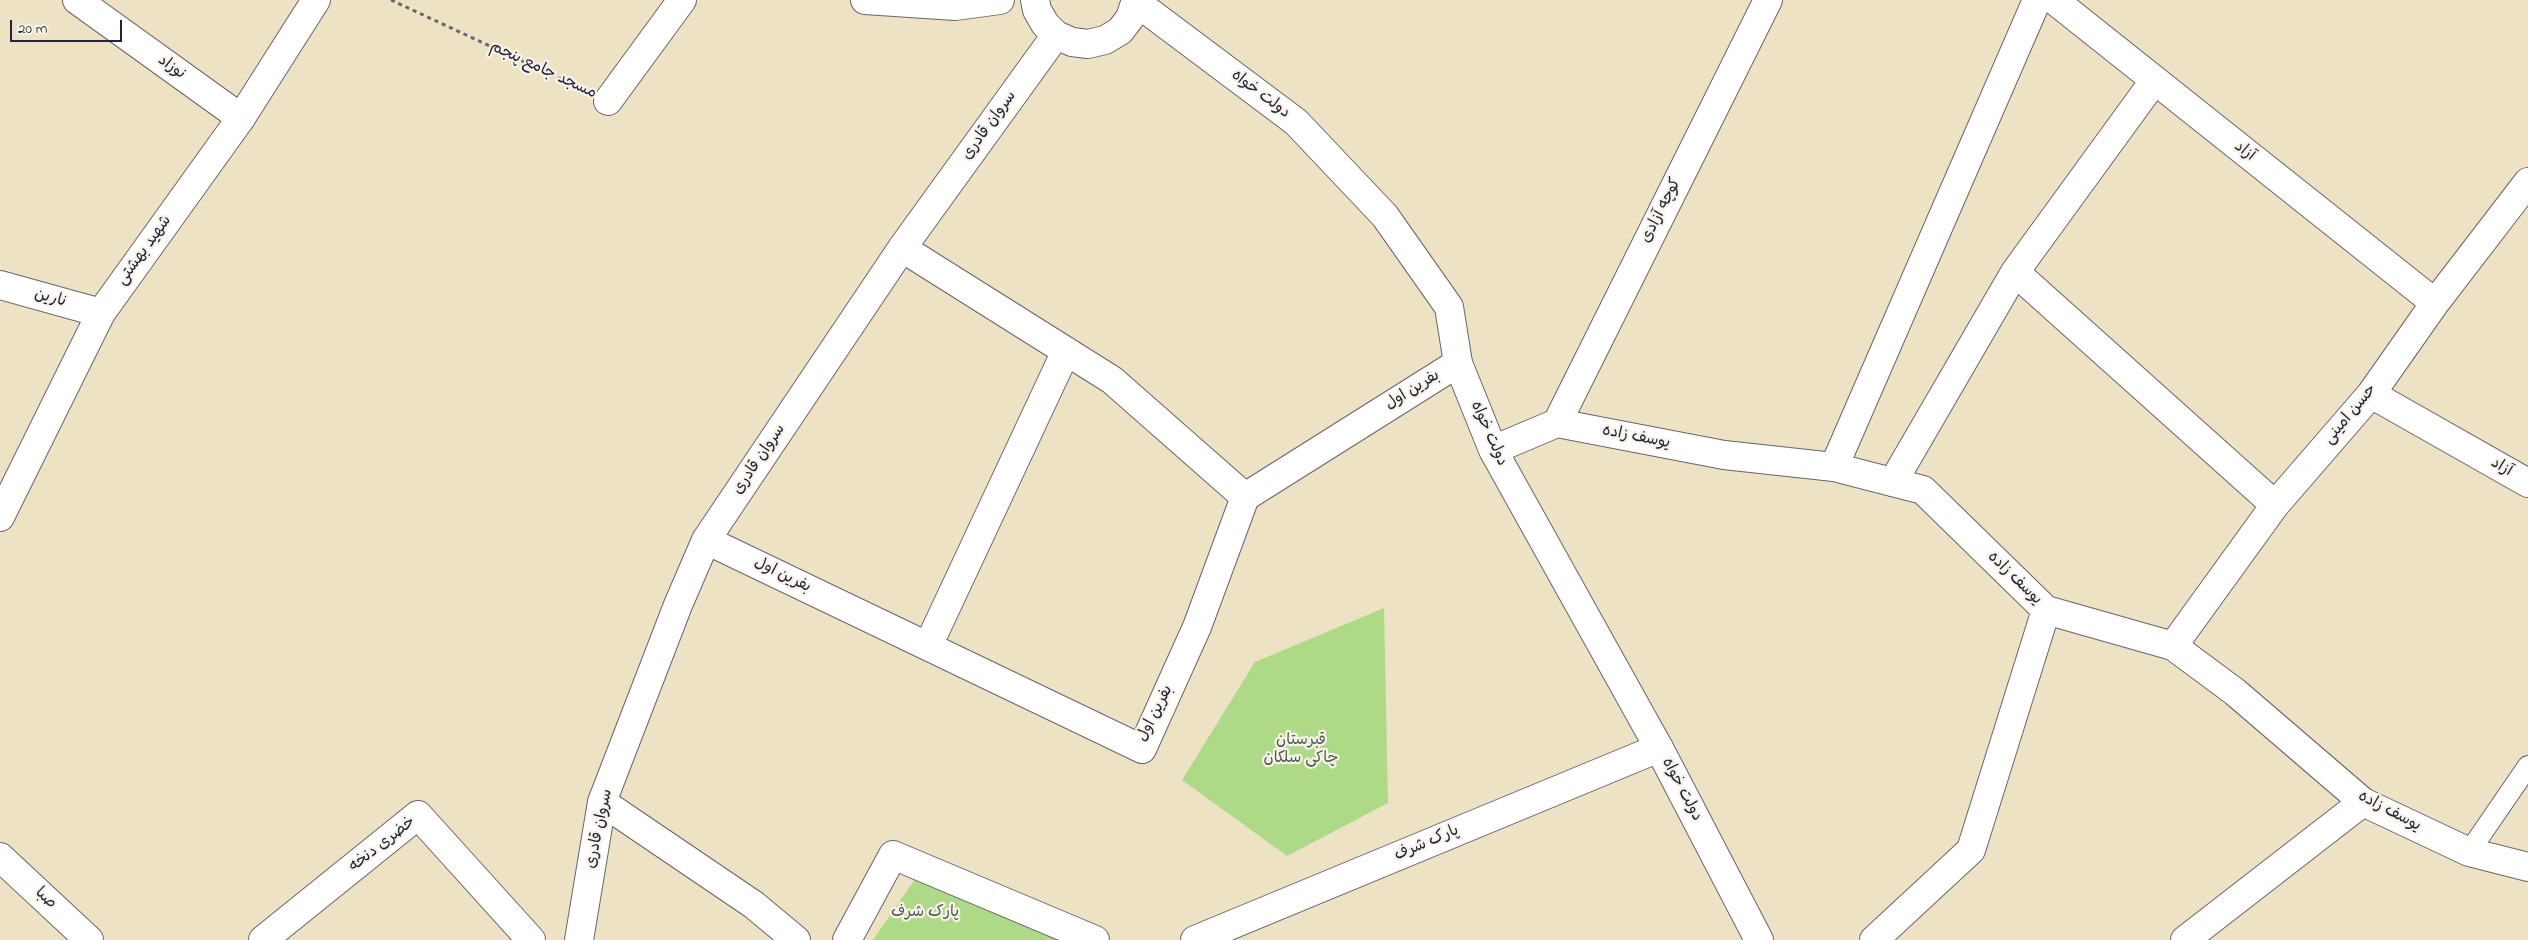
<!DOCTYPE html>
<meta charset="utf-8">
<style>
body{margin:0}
#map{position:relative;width:2528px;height:940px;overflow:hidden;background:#ede2c3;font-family:"Indie Flower",sans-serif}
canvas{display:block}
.scale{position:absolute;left:10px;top:20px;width:112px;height:22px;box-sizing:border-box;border:2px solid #22223b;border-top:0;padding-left:6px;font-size:15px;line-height:18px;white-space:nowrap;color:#22223b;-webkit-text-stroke:4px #f7f3e8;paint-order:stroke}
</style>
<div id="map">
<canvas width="2528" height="940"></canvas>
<div class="scale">20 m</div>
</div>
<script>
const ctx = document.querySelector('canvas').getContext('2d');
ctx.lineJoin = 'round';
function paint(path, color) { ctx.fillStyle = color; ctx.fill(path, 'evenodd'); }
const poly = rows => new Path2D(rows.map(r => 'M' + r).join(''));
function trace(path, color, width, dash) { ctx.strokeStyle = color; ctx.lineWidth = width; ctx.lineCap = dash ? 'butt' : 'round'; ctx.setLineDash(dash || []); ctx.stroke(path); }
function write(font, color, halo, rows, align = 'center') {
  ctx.font = font + ' "Indie Flower","Playpen Sans Arabic",sans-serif'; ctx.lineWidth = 4.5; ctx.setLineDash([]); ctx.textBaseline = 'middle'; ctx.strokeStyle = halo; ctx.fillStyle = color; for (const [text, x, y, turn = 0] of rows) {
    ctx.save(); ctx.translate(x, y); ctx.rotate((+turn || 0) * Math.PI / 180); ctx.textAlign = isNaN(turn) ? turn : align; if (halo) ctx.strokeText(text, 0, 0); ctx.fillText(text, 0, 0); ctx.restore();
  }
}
const green = poly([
 [1384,608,1388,803,1287,856,1182,780,1255,662],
 [915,879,1062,940,873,940]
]);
const path = poly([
 [391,0,578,87]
]);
const service = poly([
 [2469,852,2528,766]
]);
const minor = poly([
 [77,0,241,118],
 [865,0,955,6,1000,0],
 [2054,0,2435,303],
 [608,101,682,0],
 [902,248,1112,380,1245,497],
 [2015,272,2275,505],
 [0,285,101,313],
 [2371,394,2528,483],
 [1557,423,1768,0],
 [1834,467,2037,0],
 [1893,482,2015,272,2154,81],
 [706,540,1142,749,1197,627,1245,497,1458,363],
 [928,646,1066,351],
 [2173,646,2275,505,2371,394,2435,303,2528,182],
 [602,802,754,905,796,940],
 [0,857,89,940],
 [263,940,418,815,531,940],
 [579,940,602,802,678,605,706,540,902,248,1056,35],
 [847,940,893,855,1095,940],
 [1195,940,1659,748],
 [1874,940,1971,850,2046,610],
 [2185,940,2363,802]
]);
const tertiary = poly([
 [1035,0,1037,10,1045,24,1056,35,1072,42,1088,44,1105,40,1120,31,1130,18,1136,0],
 [1136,2,1296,122,1385,216,1449,307,1458,363,1493,450,1659,748,1759,940],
 [1493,450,1557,423,1724,455,1834,467,1923,490,2046,610,2173,646,2235,692,2363,802,2469,852,2528,867],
 [0,517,101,313,241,118,316,0]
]);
const streetNames = [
 ["نوزاد",171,68,36],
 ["مسجد جامع پنجم",543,71,25],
 ["دولت خواه",1260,95,37],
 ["سروان قادری",990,126,-54],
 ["آزاد",2244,152,38],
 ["کوچه آزادی",1662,211,-63],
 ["شهید بهشتی",145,251,-54],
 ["نارین",50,299,15],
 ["بفرین اول",1413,391,-32],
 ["حسن امینی",2351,415,-50],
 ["دولت خواه",1488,434,66],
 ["یوسف زاده",1636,438,11],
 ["سروان قادری",760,460,-56],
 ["آزاد",2501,468,30],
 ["بفرین اول",782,576,26],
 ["یوسف زاده",2014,579,44],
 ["بفرین اول",1156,714,-63],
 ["دولت خواه",1681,790,62],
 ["یوسف زاده",2389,812,28],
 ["سروان قادری",600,829,-78],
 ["پارک شرف",1427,844,-23],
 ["خضری دنخه",383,845,-38],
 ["صبا",45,899,43]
];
const parkNames = [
 ["قبرستان",1301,741],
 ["چاکی سلکان",1301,759],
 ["پارک شرف",925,913]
];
paint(green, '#aeda87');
trace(service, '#69656b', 22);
trace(minor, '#69656b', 30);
trace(tertiary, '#69656b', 30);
trace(path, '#69656b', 3, [4, 4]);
trace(service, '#fff', 20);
trace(minor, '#fff', 28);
trace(tertiary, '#fff', 28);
write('16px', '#22223b', '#f7f3e8', streetNames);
write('16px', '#4c5952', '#f7f3e8', parkNames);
</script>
